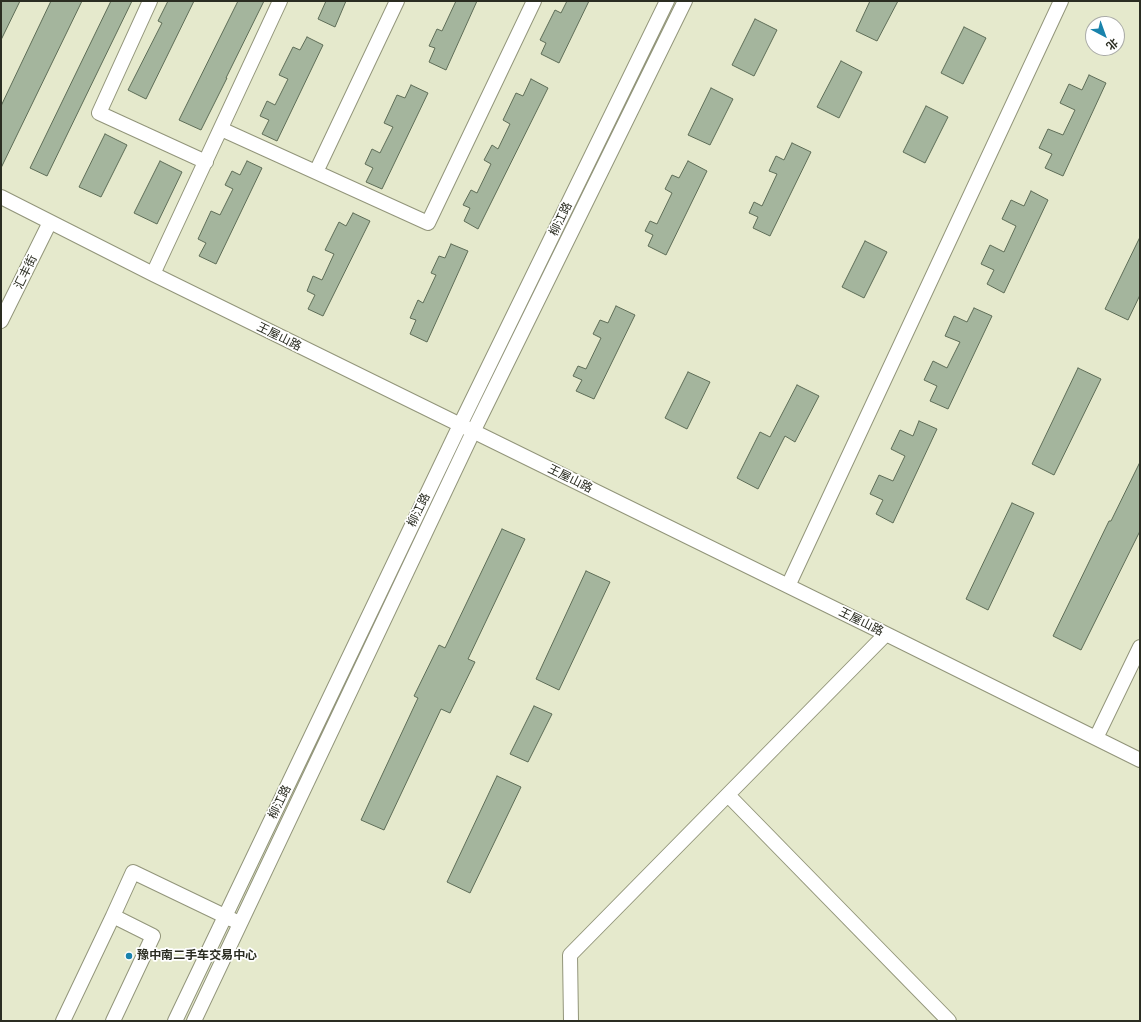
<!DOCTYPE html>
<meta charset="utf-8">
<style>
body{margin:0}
#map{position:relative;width:1141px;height:1022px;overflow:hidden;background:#e5e9cc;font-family:"IBM Plex Sans","Noto Sans SC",sans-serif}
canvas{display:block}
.frame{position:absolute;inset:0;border:2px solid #2b2d22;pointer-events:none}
.north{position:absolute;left:1085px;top:16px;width:40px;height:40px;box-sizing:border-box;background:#fff;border:1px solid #aaaba7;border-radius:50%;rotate:139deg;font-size:11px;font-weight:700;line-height:16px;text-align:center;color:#2b2d22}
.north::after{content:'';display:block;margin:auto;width:14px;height:18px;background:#1983ac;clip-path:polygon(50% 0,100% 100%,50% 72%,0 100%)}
</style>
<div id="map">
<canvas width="1141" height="1022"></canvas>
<div class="frame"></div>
<div class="north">北</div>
</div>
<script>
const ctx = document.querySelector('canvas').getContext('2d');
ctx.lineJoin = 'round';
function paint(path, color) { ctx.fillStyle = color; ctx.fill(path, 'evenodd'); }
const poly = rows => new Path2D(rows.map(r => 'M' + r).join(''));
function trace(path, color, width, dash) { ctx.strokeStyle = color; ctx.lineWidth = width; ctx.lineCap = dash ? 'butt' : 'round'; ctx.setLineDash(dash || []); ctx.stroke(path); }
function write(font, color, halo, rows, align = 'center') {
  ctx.font = font + ' "IBM Plex Sans","Noto Sans SC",sans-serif'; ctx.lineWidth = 3.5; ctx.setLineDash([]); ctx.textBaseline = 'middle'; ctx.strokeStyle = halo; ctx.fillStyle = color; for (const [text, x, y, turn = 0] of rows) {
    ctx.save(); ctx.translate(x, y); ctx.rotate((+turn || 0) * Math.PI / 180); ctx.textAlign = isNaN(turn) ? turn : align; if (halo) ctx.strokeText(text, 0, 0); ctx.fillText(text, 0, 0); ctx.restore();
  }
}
const building = poly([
 [1,1,20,1,1,40,1,1],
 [51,1,82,1,1,168,1,106,51,1],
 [111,1,132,1,47,176,30,168,111,1],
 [168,1,194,1,146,99,128,90,162,23,158,21,168,1],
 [238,1,264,1,226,78,227,78,201,130,179,120,238,1],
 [326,1,346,1,335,27,318,19,326,1],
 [456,1,477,1,446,70,429,62,435,48,429,46,437,29,442,31,456,1],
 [567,1,589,1,559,63,541,54,546,43,540,40,555,10,561,13,567,1],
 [870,1,898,1,877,41,856,31,870,1],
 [755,19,777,30,754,76,732,65,755,19],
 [964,27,986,38,963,84,941,73,964,27],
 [307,37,323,45,277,141,262,134,269,120,260,116,267,101,275,105,288,79,279,75,293,47,300,50,307,37],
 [841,61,862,72,839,118,817,107,841,61],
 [1089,75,1106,83,1063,176,1045,168,1052,154,1039,148,1048,129,1063,135,1075,110,1060,103,1069,84,1082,90,1089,75],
 [531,79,548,88,478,229,464,221,470,208,463,205,471,190,477,193,491,164,484,160,492,145,498,149,510,124,503,120,516,93,523,96,531,79],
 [411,85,428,93,382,189,366,182,373,168,365,164,372,149,380,153,393,127,384,123,397,95,405,98,411,85],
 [711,88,733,99,710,145,688,135,711,88],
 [926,106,948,117,925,163,903,152,926,106],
 [105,134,127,145,101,197,79,187,105,134],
 [792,143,811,152,770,236,753,228,758,217,749,213,754,202,762,206,777,174,769,171,776,156,784,160,792,143],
 [160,161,182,172,157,224,134,213,160,161],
 [247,161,262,168,216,264,199,256,206,243,198,239,211,211,220,215,233,189,225,185,232,171,240,175,247,161],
 [688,161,707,171,666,255,648,246,653,235,645,231,650,221,657,224,672,193,665,189,672,175,679,178,688,161],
 [1031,191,1048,200,1004,293,987,284,994,270,981,264,990,245,1004,252,1016,226,1002,219,1011,200,1024,206,1031,191],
 [353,213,370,221,323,316,308,309,315,295,307,291,313,276,322,280,334,254,325,250,339,222,346,226,353,213],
 [1140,237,1140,295,1128,320,1105,309,1140,237],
 [865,241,887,252,864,298,842,287,865,241],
 [451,244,468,251,427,342,410,334,416,320,410,318,418,300,423,303,436,275,431,273,439,256,445,258,451,244],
 [616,306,635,315,594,399,576,391,582,380,573,376,578,366,586,369,601,338,593,334,600,320,608,323,616,306],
 [974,308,992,316,948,409,930,401,937,386,924,380,933,361,947,368,960,342,945,336,954,316,967,322,974,308],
 [1078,368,1101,379,1054,475,1032,464,1078,368],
 [688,372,710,382,687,429,665,418,688,372],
 [797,385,819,396,795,442,785,436,758,489,737,478,760,432,770,437,797,385],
 [919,421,937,429,893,523,876,514,883,500,870,494,879,475,893,481,905,456,891,449,900,430,913,436,919,421],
 [1140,462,1140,531,1081,650,1053,636,1109,521,1111,521,1140,462],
 [1012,503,1034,513,988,610,966,599,1012,503],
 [502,529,525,539,468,659,475,662,450,713,441,709,384,830,361,820,418,698,414,696,439,645,445,648,502,529],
 [586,571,610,582,559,690,536,679,586,571],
 [534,706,552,714,528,762,510,754,534,706],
 [497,776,521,787,470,893,447,882,497,776]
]);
const minor = poly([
 [150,1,99,113,206,162],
 [221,129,428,223,534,1],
 [316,172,397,1],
 [1,197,153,274,886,634,1140,760],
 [153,274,280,1],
 [1,321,50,222],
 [788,586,1061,1],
 [1096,738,1140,647],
 [728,795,949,1021],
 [113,916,133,872,233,920],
 [63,1021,113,916,153,936,113,1021],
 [175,1021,460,425,667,1],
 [194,1021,473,432,685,1],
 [571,1021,570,955,886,634]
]);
const markers = [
 [129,956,4,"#1983ac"]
];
const streetNames = [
 ["柳江路",561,219,-64],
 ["汇丰街",26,272,-64],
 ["王屋山路",279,337,26],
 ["王屋山路",570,479,26],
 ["柳江路",419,510,-64],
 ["王屋山路",861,622,26],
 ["柳江路",280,802,-64]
];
const poiNames = [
 ["豫中南二手车交易中心",137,956]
];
paint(building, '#a4b59d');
trace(building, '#5e6d57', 1);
trace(minor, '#92957a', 16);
trace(minor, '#fff', 14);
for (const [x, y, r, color] of markers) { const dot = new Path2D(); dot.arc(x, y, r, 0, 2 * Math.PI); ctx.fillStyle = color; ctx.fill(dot); trace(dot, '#fff', 1.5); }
write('12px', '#2b2d22', '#fff', streetNames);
write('bold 12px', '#2b2d22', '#fff', poiNames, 'left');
</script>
